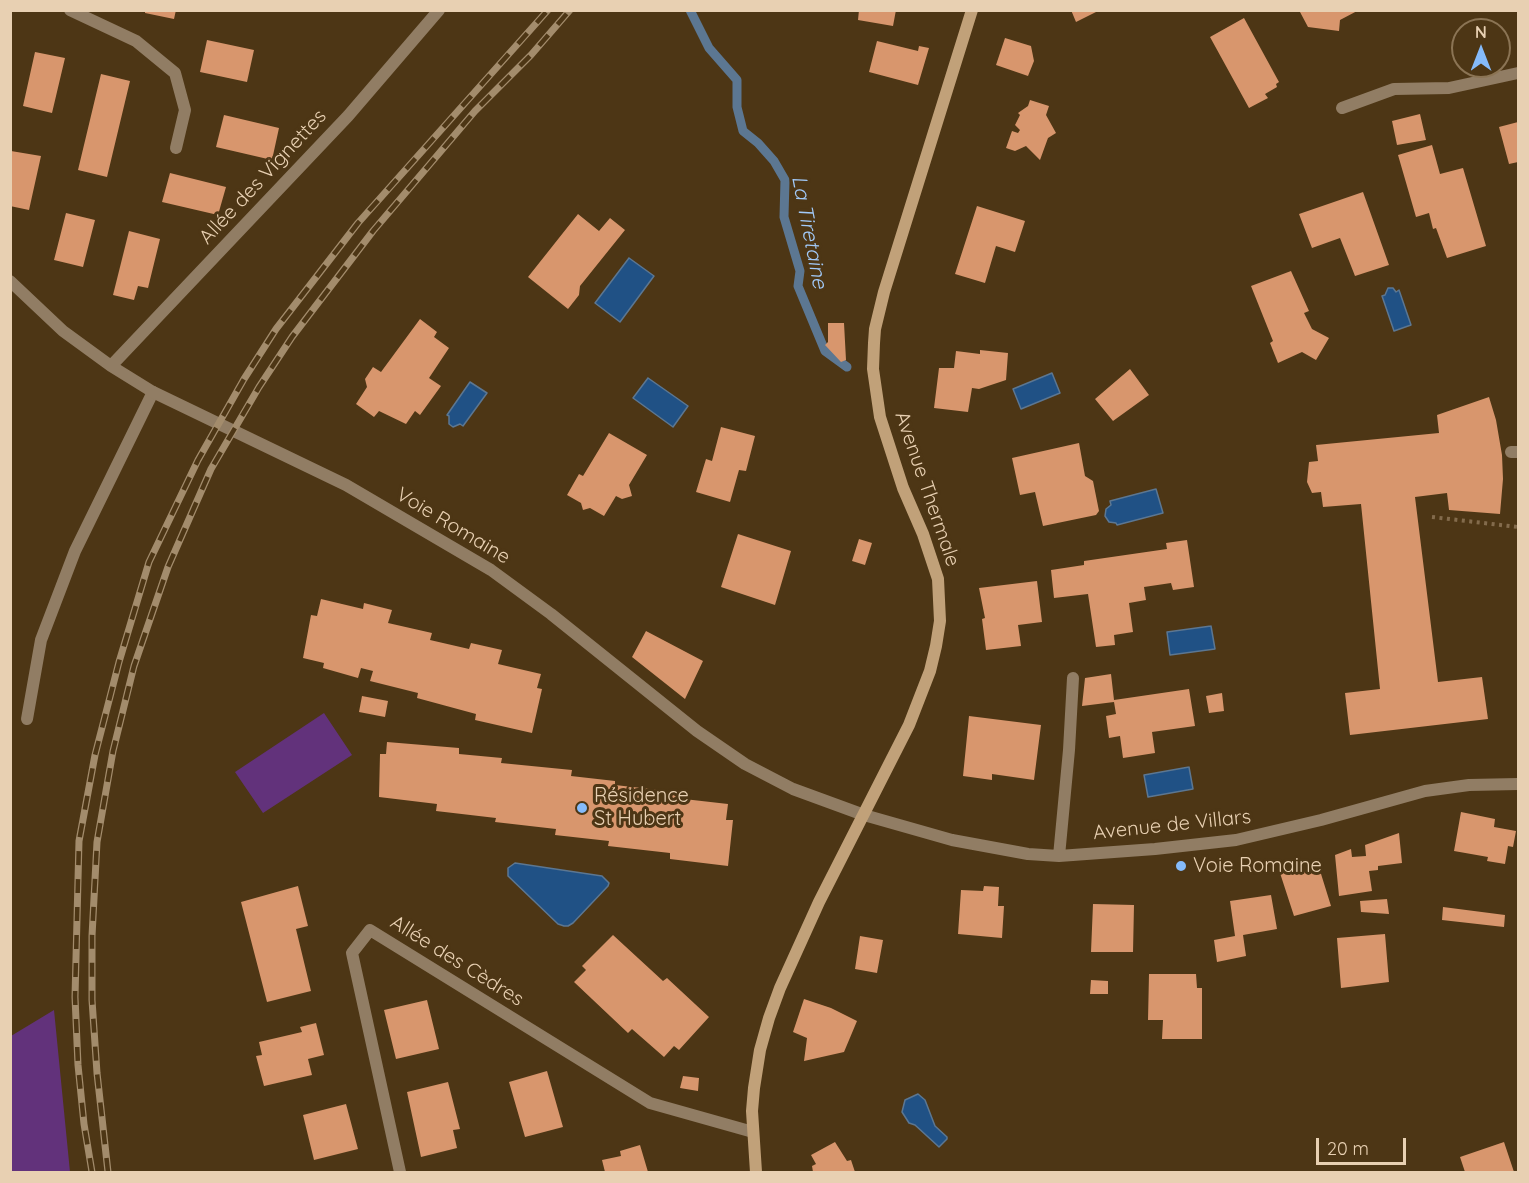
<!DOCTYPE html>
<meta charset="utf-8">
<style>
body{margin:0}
#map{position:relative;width:1529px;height:1183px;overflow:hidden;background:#4d3615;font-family:Quicksand,sans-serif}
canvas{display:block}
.frame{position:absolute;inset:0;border:12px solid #e8d0b2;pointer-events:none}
.north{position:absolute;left:1451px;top:18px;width:60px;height:60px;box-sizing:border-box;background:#4d3615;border:2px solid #8b7454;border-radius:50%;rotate:0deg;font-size:16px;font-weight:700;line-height:24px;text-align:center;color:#e8d0b2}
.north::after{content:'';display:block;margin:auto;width:21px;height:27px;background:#85bbfb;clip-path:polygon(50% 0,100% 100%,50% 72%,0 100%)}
.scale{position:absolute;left:1316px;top:1138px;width:90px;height:27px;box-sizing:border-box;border:3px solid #e8d0b2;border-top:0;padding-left:8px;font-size:18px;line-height:21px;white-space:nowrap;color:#e8d0b2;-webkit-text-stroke:4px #4d3615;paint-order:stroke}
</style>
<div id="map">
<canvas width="1529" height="1183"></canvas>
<div class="frame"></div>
<div class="north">N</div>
<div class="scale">20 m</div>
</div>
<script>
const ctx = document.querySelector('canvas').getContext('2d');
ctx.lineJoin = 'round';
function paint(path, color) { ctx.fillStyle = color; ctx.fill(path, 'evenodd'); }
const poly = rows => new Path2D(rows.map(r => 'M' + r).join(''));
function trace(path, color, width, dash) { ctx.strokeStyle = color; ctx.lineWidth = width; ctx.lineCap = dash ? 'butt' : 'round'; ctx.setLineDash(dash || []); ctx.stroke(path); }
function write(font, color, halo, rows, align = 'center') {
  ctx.font = font + ' Quicksand,sans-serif'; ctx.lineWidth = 6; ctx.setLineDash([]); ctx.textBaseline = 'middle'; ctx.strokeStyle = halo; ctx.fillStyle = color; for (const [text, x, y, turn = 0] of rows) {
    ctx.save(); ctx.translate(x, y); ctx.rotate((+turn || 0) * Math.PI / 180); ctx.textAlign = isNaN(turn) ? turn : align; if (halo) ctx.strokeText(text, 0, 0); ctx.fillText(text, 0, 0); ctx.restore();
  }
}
const green = poly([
 [324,713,352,755,263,813,235,772],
 [54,1010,70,1172,11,1172,11,1036]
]);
const water = poly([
 [629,258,654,276,620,322,595,303,629,258],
 [1388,288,1393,288,1396,292,1399,290,1411,325,1394,331,1382,296,1385,295,1388,288],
 [1052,373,1060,393,1021,409,1013,389,1052,373],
 [648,378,688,406,673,427,633,398,648,378],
 [470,382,487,393,463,426,460,424,453,427,449,424,449,416,447,415,470,382],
 [1156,489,1163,513,1117,525,1116,523,1109,522,1105,516,1106,509,1111,505,1110,501,1156,489],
 [1211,626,1215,649,1170,655,1167,632,1211,626],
 [1189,767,1193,789,1148,797,1144,775,1189,767],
 [515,863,602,876,609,883,608,886,573,923,568,926,564,926,558,924,508,876,508,868,515,863],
 [918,1094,925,1100,935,1126,947,1137,947,1139,939,1147,915,1125,909,1123,902,1112,905,1100,918,1094]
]);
const stream = poly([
 [690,10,709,48,737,80,737,107,743,131,758,143,774,161,785,180,784,217,800,271,798,286,825,351,847,367]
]);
const building = poly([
 [145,10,176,10,174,19,145,13],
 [859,10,896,10,893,26,858,20],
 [1071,10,1100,10,1076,22],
 [1303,10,1359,10,1340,20,1339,31,1308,27,1300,12],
 [1244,18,1279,82,1276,84,1277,87,1265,94,1268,98,1249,108,1210,37],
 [1005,38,1031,46,1034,61,1028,76,996,65],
 [207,40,254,50,247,82,200,72],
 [877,41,918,51,919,46,929,48,918,85,869,72],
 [35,52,65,58,52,113,23,106],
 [101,74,130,81,107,177,78,170],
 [1030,100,1049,106,1046,115,1056,133,1048,138,1040,160,1026,146,1015,151,1006,148,1012,131,1018,133,1020,130,1015,125,1020,115,1018,113,1028,106],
 [1420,114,1426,140,1397,145,1392,121],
 [224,115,279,128,272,160,216,147],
 [1518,122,1518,162,1509,164,1499,127],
 [1432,145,1440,174,1463,168,1486,246,1447,258,1436,228,1433,229,1429,213,1416,217,1398,155],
 [11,151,41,156,29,210,10,206],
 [170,173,226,187,218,215,162,202],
 [1363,192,1389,265,1355,276,1340,238,1312,248,1299,214],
 [977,206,1025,221,1015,252,996,246,985,283,955,274],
 [66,213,95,220,83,267,54,260],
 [578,214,599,231,610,218,625,230,580,286,579,295,568,309,528,277],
 [129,231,160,239,148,288,138,286,134,300,113,295],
 [1291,271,1309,311,1304,313,1312,329,1329,338,1316,360,1302,352,1278,363,1270,343,1273,341,1251,286],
 [420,319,437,332,434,337,449,348,429,378,441,386,420,415,415,411,406,424,379,411,374,417,356,404,367,387,365,379,373,367,381,372],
 [828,323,844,323,846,360,841,362,825,345,828,342],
 [980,350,1008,353,1006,380,979,389,972,388,968,412,934,408,939,368,954,368,956,351,980,354],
 [1130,369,1149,395,1113,421,1095,399],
 [1489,397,1496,420,1502,455,1503,479,1500,514,1449,510,1447,493,1415,497,1438,682,1482,677,1488,719,1350,735,1345,693,1380,689,1361,504,1323,507,1321,492,1312,493,1307,482,1309,462,1318,461,1316,445,1439,433,1437,415],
 [721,427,755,436,746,471,739,470,730,502,696,492,706,459,712,461],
 [609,433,647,455,629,485,632,496,622,499,616,496,604,516,590,508,583,510,581,503,567,495,579,474,583,476],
 [1079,443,1085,476,1093,481,1099,511,1096,515,1043,526,1035,492,1020,495,1012,458],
 [738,534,791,551,775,605,721,587],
 [859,539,872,543,865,565,852,561],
 [1187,540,1194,587,1173,590,1171,583,1144,587,1146,600,1129,603,1133,632,1114,635,1115,645,1096,647,1088,594,1054,598,1051,570,1084,565,1084,561,1167,549,1166,543],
 [1037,581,1042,622,1018,625,1021,646,986,650,982,619,985,618,979,588],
 [321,599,363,609,364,603,392,610,388,623,432,633,430,640,469,649,471,643,502,650,498,664,541,674,537,688,542,689,532,733,475,720,476,714,417,698,418,693,370,681,373,671,361,668,358,678,323,668,324,663,303,658,311,615,317,616],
 [646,631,703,661,685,699,632,657],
 [1111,674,1114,700,1189,689,1195,726,1152,732,1155,753,1123,758,1120,736,1109,738,1106,716,1116,714,1114,702,1082,706,1085,678],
 [1222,693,1224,711,1209,713,1206,696],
 [362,696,388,701,385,717,359,712],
 [969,716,1041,725,1034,780,992,774,992,780,963,776],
 [387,742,459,748,459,754,502,758,501,763,572,770,571,776,615,781,615,785,685,793,684,799,728,804,726,820,733,820,728,866,670,859,670,853,608,846,609,841,555,835,556,829,495,822,496,818,436,811,437,804,379,797,380,754,386,754],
 [1461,812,1495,819,1494,827,1516,831,1513,847,1508,846,1505,864,1487,861,1488,857,1454,851],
 [1399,833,1402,863,1378,866,1378,870,1369,871,1372,891,1339,896,1335,855,1351,849,1352,857,1366,856,1365,845],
 [1317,861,1331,906,1294,916,1280,873],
 [298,886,308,926,296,929,311,991,267,1002,241,902],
 [984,886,999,887,998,906,1004,906,1002,938,958,934,961,890,983,891],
 [1271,895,1277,929,1243,935,1246,956,1217,962,1214,940,1235,936,1230,901],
 [1387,899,1389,914,1361,912,1360,901],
 [1093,904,1134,905,1133,952,1091,952],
 [1443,907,1505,915,1504,927,1442,920],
 [1385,934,1389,982,1341,988,1337,938],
 [613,935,663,981,667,978,709,1017,679,1050,674,1046,664,1057,632,1029,628,1033,574,982,586,970,582,966],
 [860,936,883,940,877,973,855,969],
 [1149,974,1196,974,1197,988,1202,988,1202,1039,1162,1039,1163,1020,1148,1020],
 [1091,980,1108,981,1108,994,1090,994],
 [804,999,831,1008,857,1021,844,1052,804,1061,807,1038,793,1032],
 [427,1000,439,1049,396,1059,384,1010],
 [316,1023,324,1055,308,1059,312,1075,264,1086,256,1056,262,1055,259,1042,302,1032,300,1027],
 [547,1071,563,1127,525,1137,509,1082],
 [683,1076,699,1078,698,1091,680,1088],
 [448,1082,460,1129,453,1130,457,1148,421,1157,407,1092],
 [346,1104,358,1149,314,1160,303,1115],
 [835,1142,847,1161,851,1160,855,1172,813,1172,812,1166,816,1164,811,1155],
 [1504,1142,1514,1172,1465,1172,1460,1157],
 [640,1145,648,1172,605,1172,602,1160,621,1156,620,1151]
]);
const path = poly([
 [1432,517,1518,527]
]);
const service = poly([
 [1511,452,1518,452],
 [27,719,41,640,75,551,153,392]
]);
const minor = poly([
 [70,10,136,41,175,73,185,110,176,148],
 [1342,108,1394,89,1449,88,1518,73],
 [10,281,63,331,111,366,153,392,346,485,491,570,551,614,697,731,745,764,793,789,864,815,952,840,1028,854,1059,856,1155,849,1236,840,1321,820,1425,791,1469,785,1518,784],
 [111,366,348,116,439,10],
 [1059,856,1069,750,1073,678],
 [400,1172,352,953,370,930,650,1103,753,1132]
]);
const secondary = poly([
 [756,1172,752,1111,754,1088,760,1050,769,1018,780,988,819,902,909,725,930,671,936,646,940,621,938,579,923,534,903,488,880,417,873,369,874,343,875,329,884,292,972,10]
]);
const rail = poly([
 [92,1172,84,1124,78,1065,75,997,79,841,95,755,119,662,149,562,198,460,244,379,276,329,358,223,548,10],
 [108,1172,97,1073,92,1000,92,936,97,842,113,751,134,666,168,567,211,469,259,387,292,337,373,231,475,111,531,55,570,10]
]);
const markers = [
 [582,808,6,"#85bbfb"],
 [1181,866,6,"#85bbfb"]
];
const streetNames = [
 ["Allée des Vignettes",263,177,-47],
 ["Avenue Thermale",927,489,71],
 ["Voie Romaine",453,526,31],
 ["Avenue de Villars",1172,825,-6],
 ["Allée des Cèdres",457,961,32]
];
const poiNames = [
 ["Résidence",594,796],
 ["St Hubert",594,819],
 ["Voie Romaine",1193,866]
];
const waterNames = [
 ["La Tiretaine",809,232,79]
];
paint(green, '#62327b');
paint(water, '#205185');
trace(water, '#5c7792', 1.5);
trace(stream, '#5c7792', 9);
paint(building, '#d8966d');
trace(path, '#836b4c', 4, [3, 4.5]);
trace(service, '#917d64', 12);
trace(minor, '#917d64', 12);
trace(secondary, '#c1a179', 12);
trace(rail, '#a38c6c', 7);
trace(rail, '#4d3615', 4.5, [14]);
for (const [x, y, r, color] of markers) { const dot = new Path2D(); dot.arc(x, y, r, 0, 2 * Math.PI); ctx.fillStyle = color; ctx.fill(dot); trace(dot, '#4d3615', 2); }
write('20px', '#e8d0b2', '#4d3615', streetNames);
write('20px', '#e8d0b2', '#4d3615', poiNames, 'left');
write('italic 21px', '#a2caf9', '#4d3615', waterNames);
</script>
